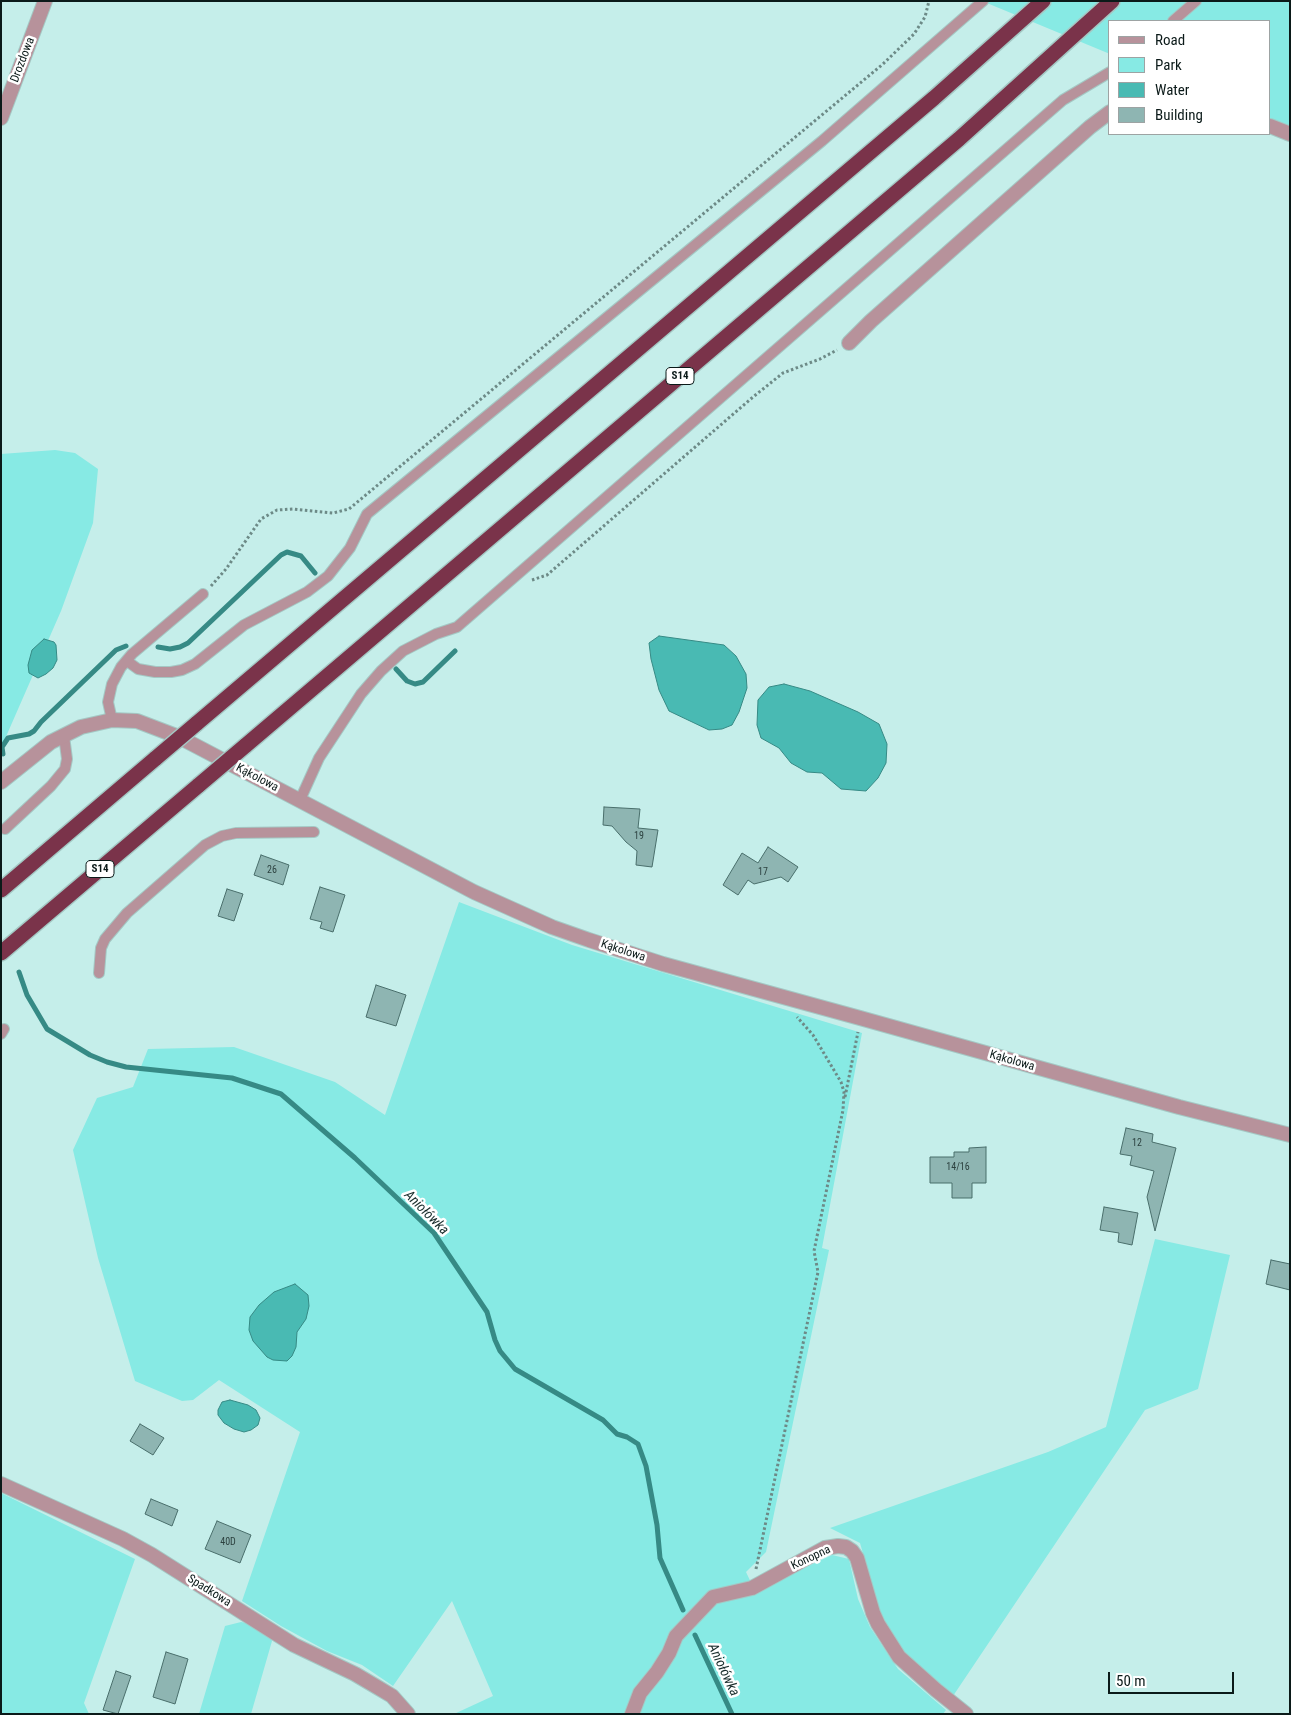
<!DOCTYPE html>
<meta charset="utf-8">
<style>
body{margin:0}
#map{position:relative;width:1291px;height:1715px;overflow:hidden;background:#c5eeea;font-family:"Roboto Condensed",sans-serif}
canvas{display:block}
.frame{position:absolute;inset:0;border:2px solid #0b1a19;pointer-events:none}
.legend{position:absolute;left:1108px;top:20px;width:162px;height:115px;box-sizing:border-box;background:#fff;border:1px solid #9da3a3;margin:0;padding:6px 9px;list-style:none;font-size:15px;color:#0b1a19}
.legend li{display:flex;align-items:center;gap:10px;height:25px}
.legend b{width:25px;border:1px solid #9da3a3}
.scale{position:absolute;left:1108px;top:1672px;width:126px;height:22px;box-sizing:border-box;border:2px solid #0b1a19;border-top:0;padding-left:6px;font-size:15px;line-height:18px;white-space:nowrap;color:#0b1a19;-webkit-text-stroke:4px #fff;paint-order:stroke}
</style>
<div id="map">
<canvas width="1291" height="1715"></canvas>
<div class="frame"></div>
<ul class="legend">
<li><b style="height:6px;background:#b7929b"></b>Road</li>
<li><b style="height:14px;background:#87eae4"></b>Park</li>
<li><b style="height:14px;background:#49bab3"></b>Water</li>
<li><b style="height:14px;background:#8eb5b2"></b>Building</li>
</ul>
<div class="scale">50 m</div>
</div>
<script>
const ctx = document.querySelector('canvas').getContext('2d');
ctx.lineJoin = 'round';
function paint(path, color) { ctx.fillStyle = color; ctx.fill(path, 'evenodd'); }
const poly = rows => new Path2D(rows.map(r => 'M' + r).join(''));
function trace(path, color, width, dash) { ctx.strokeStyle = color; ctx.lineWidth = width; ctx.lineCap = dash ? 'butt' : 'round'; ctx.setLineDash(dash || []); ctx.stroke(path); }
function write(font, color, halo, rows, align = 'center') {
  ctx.font = font + ' "Roboto Condensed",sans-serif'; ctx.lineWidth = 5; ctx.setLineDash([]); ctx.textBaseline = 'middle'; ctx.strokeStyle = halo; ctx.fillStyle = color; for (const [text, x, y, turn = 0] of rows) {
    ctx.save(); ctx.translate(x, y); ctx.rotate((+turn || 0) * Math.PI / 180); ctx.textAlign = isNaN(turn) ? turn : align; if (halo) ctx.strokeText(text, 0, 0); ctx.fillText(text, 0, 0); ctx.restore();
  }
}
const green = poly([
 [982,1,1290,1,1290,128,1270,120,1270,21,1110,21,1110,54],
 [55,450,75,453,98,469,93,523,61,611,1,748,1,454],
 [459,902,572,945,862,1033,822,1248,829,1250,766,1552,746,1572,755,1591,832,1555,849,1559,858,1599,870,1627,898,1669,946,1710,943,1714,454,1714,493,1696,452,1601,393,1686,362,1665,327,1651,281,1626,242,1601,300,1432,219,1380,193,1400,182,1401,135,1381,98,1258,73,1150,97,1098,133,1087,148,1049,234,1047,335,1082,385,1115],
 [1155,1239,1230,1255,1198,1389,1145,1410,953,1696,898,1647,879,1609,860,1543,830,1528,1048,1452,1106,1427],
 [1,1493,135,1559,84,1703,89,1714,1,1714],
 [241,1622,252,1624,268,1632,272,1641,251,1714,199,1714,225,1626]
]);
const water = poly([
 [659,636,724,645,736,656,746,674,747,688,739,712,732,725,722,729,709,730,669,711,659,690,651,659,649,643,659,636],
 [44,639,54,642,56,645,57,660,53,668,46,674,38,678,29,673,28,665,32,650,44,639],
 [784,684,810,691,858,712,879,724,887,744,886,763,878,778,866,791,841,789,822,773,807,772,791,763,779,748,761,738,757,725,758,700,769,687,784,684],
 [295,1284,308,1295,309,1306,306,1319,297,1332,296,1347,292,1356,287,1361,273,1360,267,1357,253,1341,249,1330,250,1317,259,1305,274,1292,295,1284],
 [230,1400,248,1405,256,1410,260,1418,258,1425,251,1430,244,1432,234,1429,224,1423,218,1415,218,1410,222,1402,230,1400]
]);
const stream = poly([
 [158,647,170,649,180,647,188,643,281,555,287,552,301,556,315,573],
 [396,669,407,681,415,684,423,682,455,651],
 [3,754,2,747,8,738,29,734,34,731,41,722,116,650,126,646],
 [19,972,27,995,47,1029,90,1055,107,1062,126,1067,232,1078,281,1094,355,1158,434,1233,487,1312,495,1340,500,1351,515,1369,603,1420,617,1434,627,1437,638,1444,646,1466,657,1525,660,1558,683,1610],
 [695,1635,732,1714]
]);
const building = poly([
 [604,807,640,809,638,828,658,830,652,867,636,865,637,851,626,842,612,826,603,825,604,807],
 [768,847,798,867,788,882,781,877,754,884,748,880,738,895,723,885,742,853,758,863,768,847],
 [261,855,289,865,283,885,254,875,261,855],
 [320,887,345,895,333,932,320,928,322,922,310,919,320,887],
 [227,889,243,894,234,921,218,916,227,889],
 [376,985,406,995,396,1026,366,1017,376,985],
 [1126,1128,1153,1134,1152,1142,1176,1148,1155,1231,1147,1197,1154,1171,1130,1165,1132,1156,1120,1154,1126,1128],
 [986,1147,986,1183,972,1183,972,1198,952,1198,952,1183,930,1183,930,1157,954,1157,954,1152,969,1152,969,1148,986,1147],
 [1104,1207,1138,1213,1132,1245,1118,1242,1119,1233,1100,1230,1104,1207],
 [1271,1260,1290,1264,1290,1290,1266,1284,1271,1260],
 [140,1424,164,1438,153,1455,130,1441,140,1424],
 [151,1499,178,1510,172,1526,145,1514,151,1499],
 [217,1521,251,1535,240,1563,205,1549,217,1521],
 [166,1652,188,1659,175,1704,153,1697,166,1652],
 [116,1671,131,1676,118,1714,103,1710,116,1671]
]);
const path = poly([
 [532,580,547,575,753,397,783,373,820,359,837,350],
 [211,586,226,569,261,519,277,510,293,509,333,513,349,509,883,64,914,34,925,17,929,1],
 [845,1097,858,1032],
 [756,1569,818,1272,814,1251,843,1110,844,1092,841,1082,813,1035,797,1017]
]);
const service = poly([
 [1173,21,1196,1],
 [127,661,138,669,155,672,171,672,182,670,195,664,244,625,307,592,328,576,350,548,367,514,822,141,983,1],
 [112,720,108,702,112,684,121,667,132,654,203,594],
 [300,800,319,758,361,694,381,671,403,651,436,634,457,627,1063,100,1110,72],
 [5,829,51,786,65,769,67,759,64,736],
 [99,973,101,948,105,939,127,913,205,845,222,836,236,833,314,832],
 [1,1034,4,1029]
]);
const minor = poly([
 [1,118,45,1],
 [1270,126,1290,134],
 [849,343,871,321,1090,127,1110,112],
 [1,782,51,742,81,727,112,720,137,721,179,737,474,892,552,927,589,940,663,964,860,1018,1179,1107,1290,1135],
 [1,1484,123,1539,152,1555,294,1645,355,1674,377,1687,392,1696,408,1714],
 [632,1714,640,1693,657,1672,669,1653,676,1636,713,1597,752,1588,825,1548,838,1546,846,1547,852,1551,857,1558,873,1613,878,1624,899,1657,936,1690,966,1714]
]);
const motorway = poly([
 [196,724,934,98,1043,1],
 [245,746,959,139,1112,1],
 [1,890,156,758],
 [1,953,199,785]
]);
const motorwayBridge = poly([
 [156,758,196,724],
 [199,785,245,746]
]);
const numberNames = [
 ["19",639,836],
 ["26",272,870],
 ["17",763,872],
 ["12",1137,1143],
 ["14/16",958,1167],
 ["40D",228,1542]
];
const shields = [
 [680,376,28],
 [100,869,28]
];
const shieldNames = [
 ["S14",680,376],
 ["S14",100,869]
];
const streetNames = [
 ["Drozdowa",23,60,-69],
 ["Kąkolowa",257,778,28],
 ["Kąkolowa",623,951,18],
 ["Kąkolowa",1012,1061,16],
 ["Konopna",811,1558,-25],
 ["Spadkowa",209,1591,32]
];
const waterNames = [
 ["Aniołówka",426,1213,45],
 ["Aniołówka",723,1670,65]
];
paint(green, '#87eae4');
paint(water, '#49bab3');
trace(water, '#368a85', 1);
trace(stream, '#368a85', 5);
paint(building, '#8eb5b2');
trace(building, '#496e6b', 1);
trace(service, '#a4c8c4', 12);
trace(minor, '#a4c8c4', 16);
trace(motorway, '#a4c8c4', 18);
trace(path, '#6d8a87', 3, [2.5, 2.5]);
trace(service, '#b7929b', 10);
trace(minor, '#b7929b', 14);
trace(motorway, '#7a334a', 15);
trace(motorwayBridge, '#a4c8c4', 18, []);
trace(motorwayBridge, '#7a334a', 15);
write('10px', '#2c413f', null, numberNames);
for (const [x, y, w] of shields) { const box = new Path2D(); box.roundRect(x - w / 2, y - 8.5, w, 17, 4); ctx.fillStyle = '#fff'; ctx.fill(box); trace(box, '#0b1a19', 1); }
write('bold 11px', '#0b1a19', null, shieldNames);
write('12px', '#0b1a19', '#fff', streetNames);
write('italic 14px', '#1a2e2d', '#fff', waterNames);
</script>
